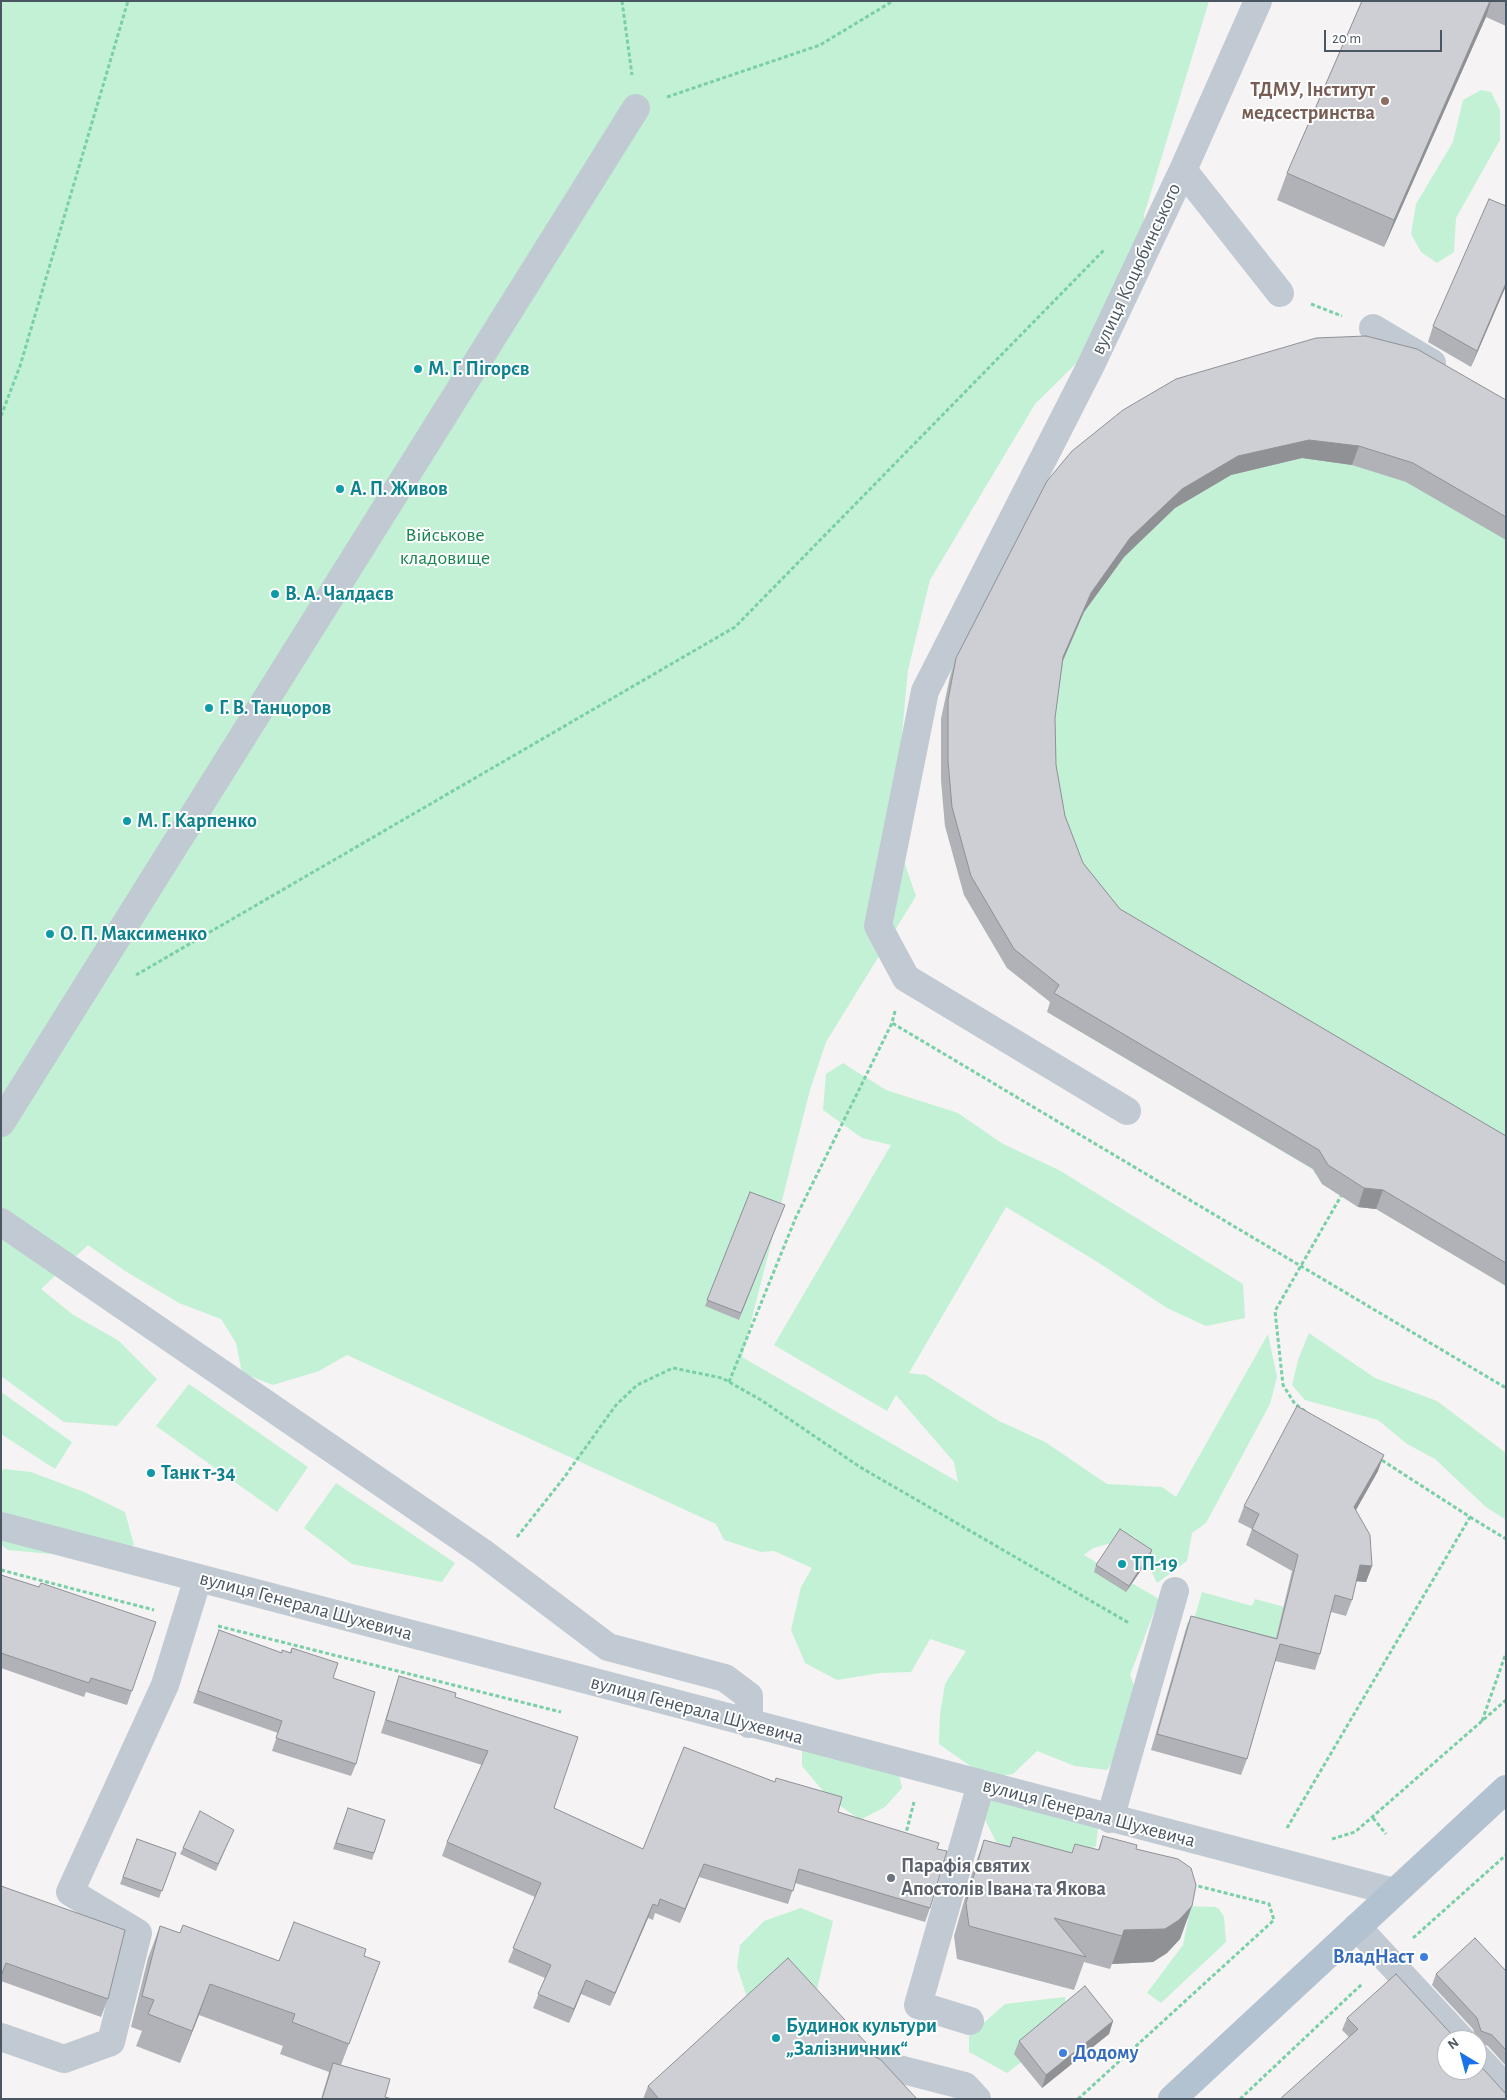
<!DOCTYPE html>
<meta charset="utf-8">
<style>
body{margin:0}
#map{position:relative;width:1507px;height:2100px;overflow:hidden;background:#f5f3f3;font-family:"Alegreya Sans",sans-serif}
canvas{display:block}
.frame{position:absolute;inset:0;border:2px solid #4a5661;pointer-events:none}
.north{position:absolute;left:1437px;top:2030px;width:50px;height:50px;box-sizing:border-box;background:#fff;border:1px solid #b7bbc0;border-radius:50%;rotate:323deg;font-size:14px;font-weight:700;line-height:20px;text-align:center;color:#4a5661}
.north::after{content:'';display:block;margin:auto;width:18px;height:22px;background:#1a73e8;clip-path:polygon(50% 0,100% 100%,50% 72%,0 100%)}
.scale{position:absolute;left:1324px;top:30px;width:118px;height:22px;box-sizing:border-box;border:2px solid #4a5661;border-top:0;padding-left:6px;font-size:15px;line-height:18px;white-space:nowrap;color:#4a5661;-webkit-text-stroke:4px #fff;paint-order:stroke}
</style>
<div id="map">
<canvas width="1507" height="2100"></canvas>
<div class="frame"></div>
<div class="north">N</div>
<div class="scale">20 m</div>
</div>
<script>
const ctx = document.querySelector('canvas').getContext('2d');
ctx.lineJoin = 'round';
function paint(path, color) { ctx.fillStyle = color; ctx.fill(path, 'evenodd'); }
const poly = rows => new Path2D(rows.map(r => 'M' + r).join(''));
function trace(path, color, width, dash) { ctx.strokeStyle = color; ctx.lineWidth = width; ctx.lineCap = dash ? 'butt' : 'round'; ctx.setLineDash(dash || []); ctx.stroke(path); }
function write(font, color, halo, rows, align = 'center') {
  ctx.font = font + ' "Alegreya Sans",sans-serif'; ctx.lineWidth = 4; ctx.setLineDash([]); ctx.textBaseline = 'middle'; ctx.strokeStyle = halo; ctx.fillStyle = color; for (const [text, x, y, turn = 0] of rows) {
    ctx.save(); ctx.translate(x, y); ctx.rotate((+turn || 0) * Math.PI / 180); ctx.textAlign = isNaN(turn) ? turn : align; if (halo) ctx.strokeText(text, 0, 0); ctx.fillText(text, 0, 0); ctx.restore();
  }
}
const green = poly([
 [1,1,1209,1,1144,215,1143,271,1106,334,1035,404,930,580,908,670,893,830,916,896,826,1042,810,1090,742,1357,958,1482,954,1462,896,1395,887,1411,774,1345,891,1145,862,1138,823,1110,826,1074,843,1063,886,1090,958,1113,1003,1144,1059,1170,1243,1284,1245,1318,1206,1326,1167,1308,1096,1261,1006,1207,909,1373,926,1375,999,1421,1045,1442,1107,1484,1162,1487,1176,1497,1268,1334,1277,1377,1270,1404,1206,1523,1192,1533,1187,1561,1157,1583,1135,1537,1093,1548,1084,1555,1159,1599,1130,1675,1142,1707,1130,1737,1107,1770,1075,1766,1037,1751,1013,1774,987,1778,939,1744,940,1714,945,1684,966,1651,930,1639,911,1672,880,1673,837,1680,805,1663,791,1630,801,1587,812,1568,774,1551,761,1552,724,1540,716,1524,347,1355,319,1371,273,1385,242,1373,236,1343,221,1319,179,1303,125,1271,88,1245,41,1289,72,1314,119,1341,157,1379,117,1426,64,1422,1,1376],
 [1481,90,1491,92,1500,110,1500,140,1456,218,1454,252,1437,263,1421,252,1411,234,1416,204,1453,142,1463,100],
 [1506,422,1506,1286,1376,1209,1358,1207,1322,1184,1312,1169,1047,1012,1052,1003,1007,968,964,895,945,826,941,780,941,719,955,650,1065,470],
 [1309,1333,1375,1378,1437,1401,1506,1453,1506,1520,1486,1507,1435,1459,1407,1444,1378,1420,1305,1400,1292,1385,1298,1360],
 [189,1384,308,1467,277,1512,156,1426],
 [1,1392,72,1442,55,1469,1,1434],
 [4,1469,31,1472,84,1492,125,1512,134,1545,105,1559,8,1550,1,1545,1,1471],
 [336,1483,455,1563,442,1582,352,1564,304,1528],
 [1202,1592,1252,1606,1255,1599,1292,1609,1273,1650,1185,1632,1187,1622,1193,1623],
 [802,1740,895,1755,902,1788,885,1807,860,1820,828,1797,802,1766],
 [1000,1791,1099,1819,1096,1846,1068,1861,996,1842,981,1811],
 [1186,1906,1215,1907,1219,1909,1224,1917,1226,1942,1161,2003,1147,1993,1183,1945,1188,1920],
 [801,1908,833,1921,814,2002,749,2003,737,1967,740,1945,764,1921],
 [1065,1997,1066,2028,1007,2073,969,2052,969,2036,1005,2004]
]);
const path = poly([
 [622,1,632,75],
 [667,97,820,45,893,1],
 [1311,304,1342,316],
 [1,416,20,366,128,1],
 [136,975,735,627,1105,249],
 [895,1011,892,1023,1506,1388],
 [729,1382,796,1217,892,1023],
 [1305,1411,1295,1404,1283,1385,1275,1311,1341,1196],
 [1470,1517,1506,1539],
 [517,1537,563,1479,616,1405,637,1385,673,1368,722,1378,761,1400,860,1467,1129,1623],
 [1,1570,154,1610],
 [218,1626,561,1712],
 [1482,1721,1506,1653],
 [1373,1818,1386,1834],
 [1287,1828,1470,1517,1380,1459],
 [905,1837,914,1802],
 [1332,1839,1355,1832,1506,1700],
 [1413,1938,1506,1855],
 [1078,2099,1274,1920,1269,1904,1194,1885],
 [1240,2099,1362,1984]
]);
const minor = poly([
 [1183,170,1280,293],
 [1373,328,1432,363],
 [1127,1111,906,978,878,926,925,691,1090,367,1183,170,1258,1],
 [1,1123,636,108],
 [1,1222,482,1552,608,1647,725,1678,749,1696,749,1724],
 [1,1526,1394,1892],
 [1110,1819,1175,1591],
 [1357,1927,1462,2040],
 [970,2021,918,2005,981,1784],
 [1,2037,64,2059,111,2042,138,1933,70,1892,165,1685,198,1578],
 [1477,2057,1506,2088],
 [876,2063,965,2086,977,2099]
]);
const major = poly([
 [1172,2099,1506,1789]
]);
const wall = poly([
 [1362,1,1506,1,1506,26,1486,17,1384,247,1277,200,1287,173],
 [1506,286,1471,367,1428,342,1433,326],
 [1506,400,1506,540,1406,482,1352,465,1302,458,1231,475,1175,508,1124,557,1084,612,1063,661,1055,718,1056,765,1065,816,1083,863,1120,909,1506,1136,1506,1286,1376,1209,1358,1207,1322,1184,1313,1169,1047,1012,1050,1002,1007,968,964,895,945,826,941,780,941,719,950,677,956,658,1047,481],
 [750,1192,785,1205,739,1320,705,1306],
 [1378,1471,1356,1510,1372,1566,1366,1582,1356,1581,1352,1600,1346,1616,1331,1612,1320,1654,1315,1670,1275,1661,1247,1759,1241,1775,1151,1750,1185,1632,1191,1616,1276,1638,1292,1571,1246,1545,1252,1529,1238,1522,1244,1506],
 [1150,1557,1126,1592,1094,1572,1096,1565],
 [1,1575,39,1587,156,1622,127,1705,86,1692,84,1697,1,1668],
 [219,1630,282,1653,290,1652,292,1648,333,1678,356,1764,351,1776,272,1751,278,1733,193,1703],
 [399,1676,455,1697,554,1808,643,1849,838,1812,937,1849,930,1908,925,1922,795,1883,788,1904,699,1877,680,1923,655,1913,653,1920,648,1918,610,2006,581,1994,569,2023,533,2008,545,1978,508,1962,535,1897,442,1856,447,1842,482,1765,381,1733],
 [348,1808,385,1820,372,1860,333,1849],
 [231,1836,216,1871,180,1854,183,1848],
 [1103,1836,1136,1849,1192,1906,1180,1939,1167,1953,1153,1962,1112,1964,1110,1969,1084,1962,1074,1990,957,1959,954,1936,972,1873,984,1840,1010,1846,1013,1837,1072,1853,1075,1844,1098,1850],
 [137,1839,176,1853,159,1898,120,1884],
 [1,1886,108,1999,101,2017,1,1981],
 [160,1926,180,1933,279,1961,364,1956,380,1962,341,2065,385,2097,392,2099,321,2099,329,2072,280,2054,283,2046,199,2015,180,2063,136,2046,142,2031,131,2027,148,1958],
 [1506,1971,1506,2066,1488,2046,1477,2042,1473,2029,1432,1985,1436,1974],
 [1347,2018,1447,2040,1349,2037,1342,2030],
 [1113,2021,1109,2034,1042,2088,1014,2054,1019,2041],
 [872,2055,917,2099,643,2099,648,2086]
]);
const shadedWall = poly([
 [1490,1,1491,1,1486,17,1384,247,1394,220],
 [1506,283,1506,286,1471,367,1477,351],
 [1309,440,1359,446,1352,465,1302,458,1231,475,1175,508,1124,557,1084,612,1056,676,1063,657,1091,593,1130,538,1182,489,1238,456],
 [1364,1188,1383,1190,1376,1209,1358,1207],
 [1384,1455,1378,1471,1348,1524,1354,1507],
 [1152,1550,1150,1557,1126,1592,1129,1586],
 [1360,1565,1372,1566,1366,1582,1354,1581],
 [704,1864,699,1877,680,1923,685,1909],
 [653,1904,648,1918,610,2006,615,1993],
 [1192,1906,1180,1939,1167,1953,1153,1962,1112,1964,1124,1930],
 [586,1980,581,1994,569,2023,574,2009],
 [210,1984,199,2015,180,2063,192,2031],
 [1113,2021,1109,2034,1042,2088,1046,2075]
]);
const building = poly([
 [1362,1,1490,1,1394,220,1287,173,1362,1],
 [1489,199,1506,206,1506,283,1477,351,1433,326,1489,199],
 [1366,336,1417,349,1506,400,1506,517,1413,463,1359,446,1309,440,1238,456,1182,489,1130,538,1091,593,1063,657,1055,718,1056,765,1065,816,1083,863,1120,909,1506,1136,1506,1263,1383,1190,1364,1188,1328,1165,1319,1150,1054,993,1059,985,1014,949,971,876,952,807,948,761,948,700,956,658,1047,481,1072,451,1123,410,1176,379,1316,338,1366,336],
 [750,1192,785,1205,741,1313,707,1300,750,1192],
 [1297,1406,1384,1455,1354,1507,1370,1535,1372,1566,1360,1565,1352,1600,1335,1595,1320,1654,1280,1644,1247,1759,1157,1734,1191,1616,1277,1639,1298,1555,1252,1529,1259,1514,1244,1506,1297,1406],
 [1120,1529,1152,1550,1129,1586,1096,1565,1120,1529],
 [1,1575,39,1587,41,1583,156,1622,132,1691,91,1678,89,1683,1,1653,1,1575],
 [219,1630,282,1653,282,1650,291,1653,292,1648,338,1663,333,1678,375,1692,356,1764,276,1738,282,1721,198,1691,219,1630],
 [399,1676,456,1693,455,1697,578,1737,554,1808,643,1849,684,1747,775,1782,776,1778,842,1797,838,1812,939,1843,937,1849,947,1851,930,1908,799,1869,793,1891,704,1864,685,1909,660,1899,658,1906,653,1904,615,1993,586,1980,574,2009,538,1994,551,1965,513,1948,541,1883,447,1842,488,1751,386,1720,399,1676],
 [348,1808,385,1820,374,1853,336,1843,348,1808],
 [200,1811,234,1830,218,1864,183,1848,200,1811],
 [1103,1836,1137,1845,1136,1849,1178,1859,1191,1868,1196,1885,1192,1906,1179,1920,1165,1929,1124,1930,1122,1936,1054,1918,1086,1957,969,1926,966,1903,984,1840,1010,1847,1013,1837,1072,1853,1075,1844,1099,1850,1103,1836],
 [137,1839,176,1853,162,1891,123,1877,137,1839],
 [1,1886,125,1930,108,1999,6,1963,1,1976,1,1886],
 [294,1922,366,1949,364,1956,380,1962,349,2044,292,2022,295,2014,210,1984,192,2031,148,2014,154,2000,142,1996,160,1926,180,1933,183,1925,279,1961,294,1922],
 [1475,1938,1506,1971,1506,2050,1492,2035,1481,2031,1477,2018,1436,1974,1475,1938],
 [788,1958,868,2045,872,2055,881,2060,917,2099,659,2099,648,2086,788,1958],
 [1396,1974,1455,2038,1460,2040,1447,2040,1447,2070,1477,2070,1477,2062,1506,2094,1506,2099,1280,2099,1358,2029,1347,2018,1396,1974],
 [1085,1986,1113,2021,1046,2075,1019,2041,1085,1986],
 [333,2063,390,2079,385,2097,392,2099,322,2099,333,2063]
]);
const markers = [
 [1385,101,5,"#8d6e63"],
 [418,369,5,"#0f9aa8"],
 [340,489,5,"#0f9aa8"],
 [275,594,5,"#0f9aa8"],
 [209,708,5,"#0f9aa8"],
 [127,821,5,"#0f9aa8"],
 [50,934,5,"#0f9aa8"],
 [151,1473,5,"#0f9aa8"],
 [1122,1564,5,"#0f9aa8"],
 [891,1878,5,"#6b7280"],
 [1424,1957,5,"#3f7fe0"],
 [776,2038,5,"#0f9aa8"],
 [1063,2053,5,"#3f7fe0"]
];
const educationNames = [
 ["ТДМУ, Iнститут",1375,90],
 ["медсестринства",1375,113]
];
const streetNames = [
 ["вулиця Коцюбинського",1136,269,-65],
 ["вулиця Генерала Шухевича",306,1606,15],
 ["вулиця Генерала Шухевича",697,1710,15],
 ["вулиця Генерала Шухевича",1089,1813,15]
];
const cultureNames = [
 ["М. Г. Пігорєв",428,369],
 ["А. П. Живов",350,489],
 ["В. А. Чалдаєв",285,594],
 ["Г. В. Танцоров",219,708],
 ["М. Г. Карпенко",137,821],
 ["О. П. Максименко",60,934],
 ["Танк т-34",161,1473],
 ["ТП-19",1132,1564],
 ["Будинок культури",786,2026],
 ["„Залізничник“",786,2049]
];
const parkNames = [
 ["Військове",445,535],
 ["кладовище",445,558]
];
const worshipNames = [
 ["Парафія святих",901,1866],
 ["Апостолів Івана та Якова",901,1889]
];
const shopNames = [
 ["ВладНаст",1414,1957],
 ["Додому",1073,2053,"left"]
];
paint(green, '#c3f1d5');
trace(path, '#7ad0a6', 3, [4, 2.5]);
trace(minor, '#c1cad2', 28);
trace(major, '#b3c2d1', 28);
paint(wall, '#b0b2b7');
paint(shadedWall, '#909195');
paint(building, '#cdcfd5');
trace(building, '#909195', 1);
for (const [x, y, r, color] of markers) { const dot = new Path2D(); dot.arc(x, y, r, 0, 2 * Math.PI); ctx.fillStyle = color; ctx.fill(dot); trace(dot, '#fff', 2); }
write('bold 20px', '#785e54', '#fff', educationNames, 'right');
write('20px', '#4a5661', '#fff', streetNames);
write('bold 20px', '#0d838f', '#fff', cultureNames, 'left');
write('20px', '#17864f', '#fff', parkNames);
write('bold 20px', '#5b616d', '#fff', worshipNames, 'left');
write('bold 20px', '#366cbe', '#fff', shopNames, 'right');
</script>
